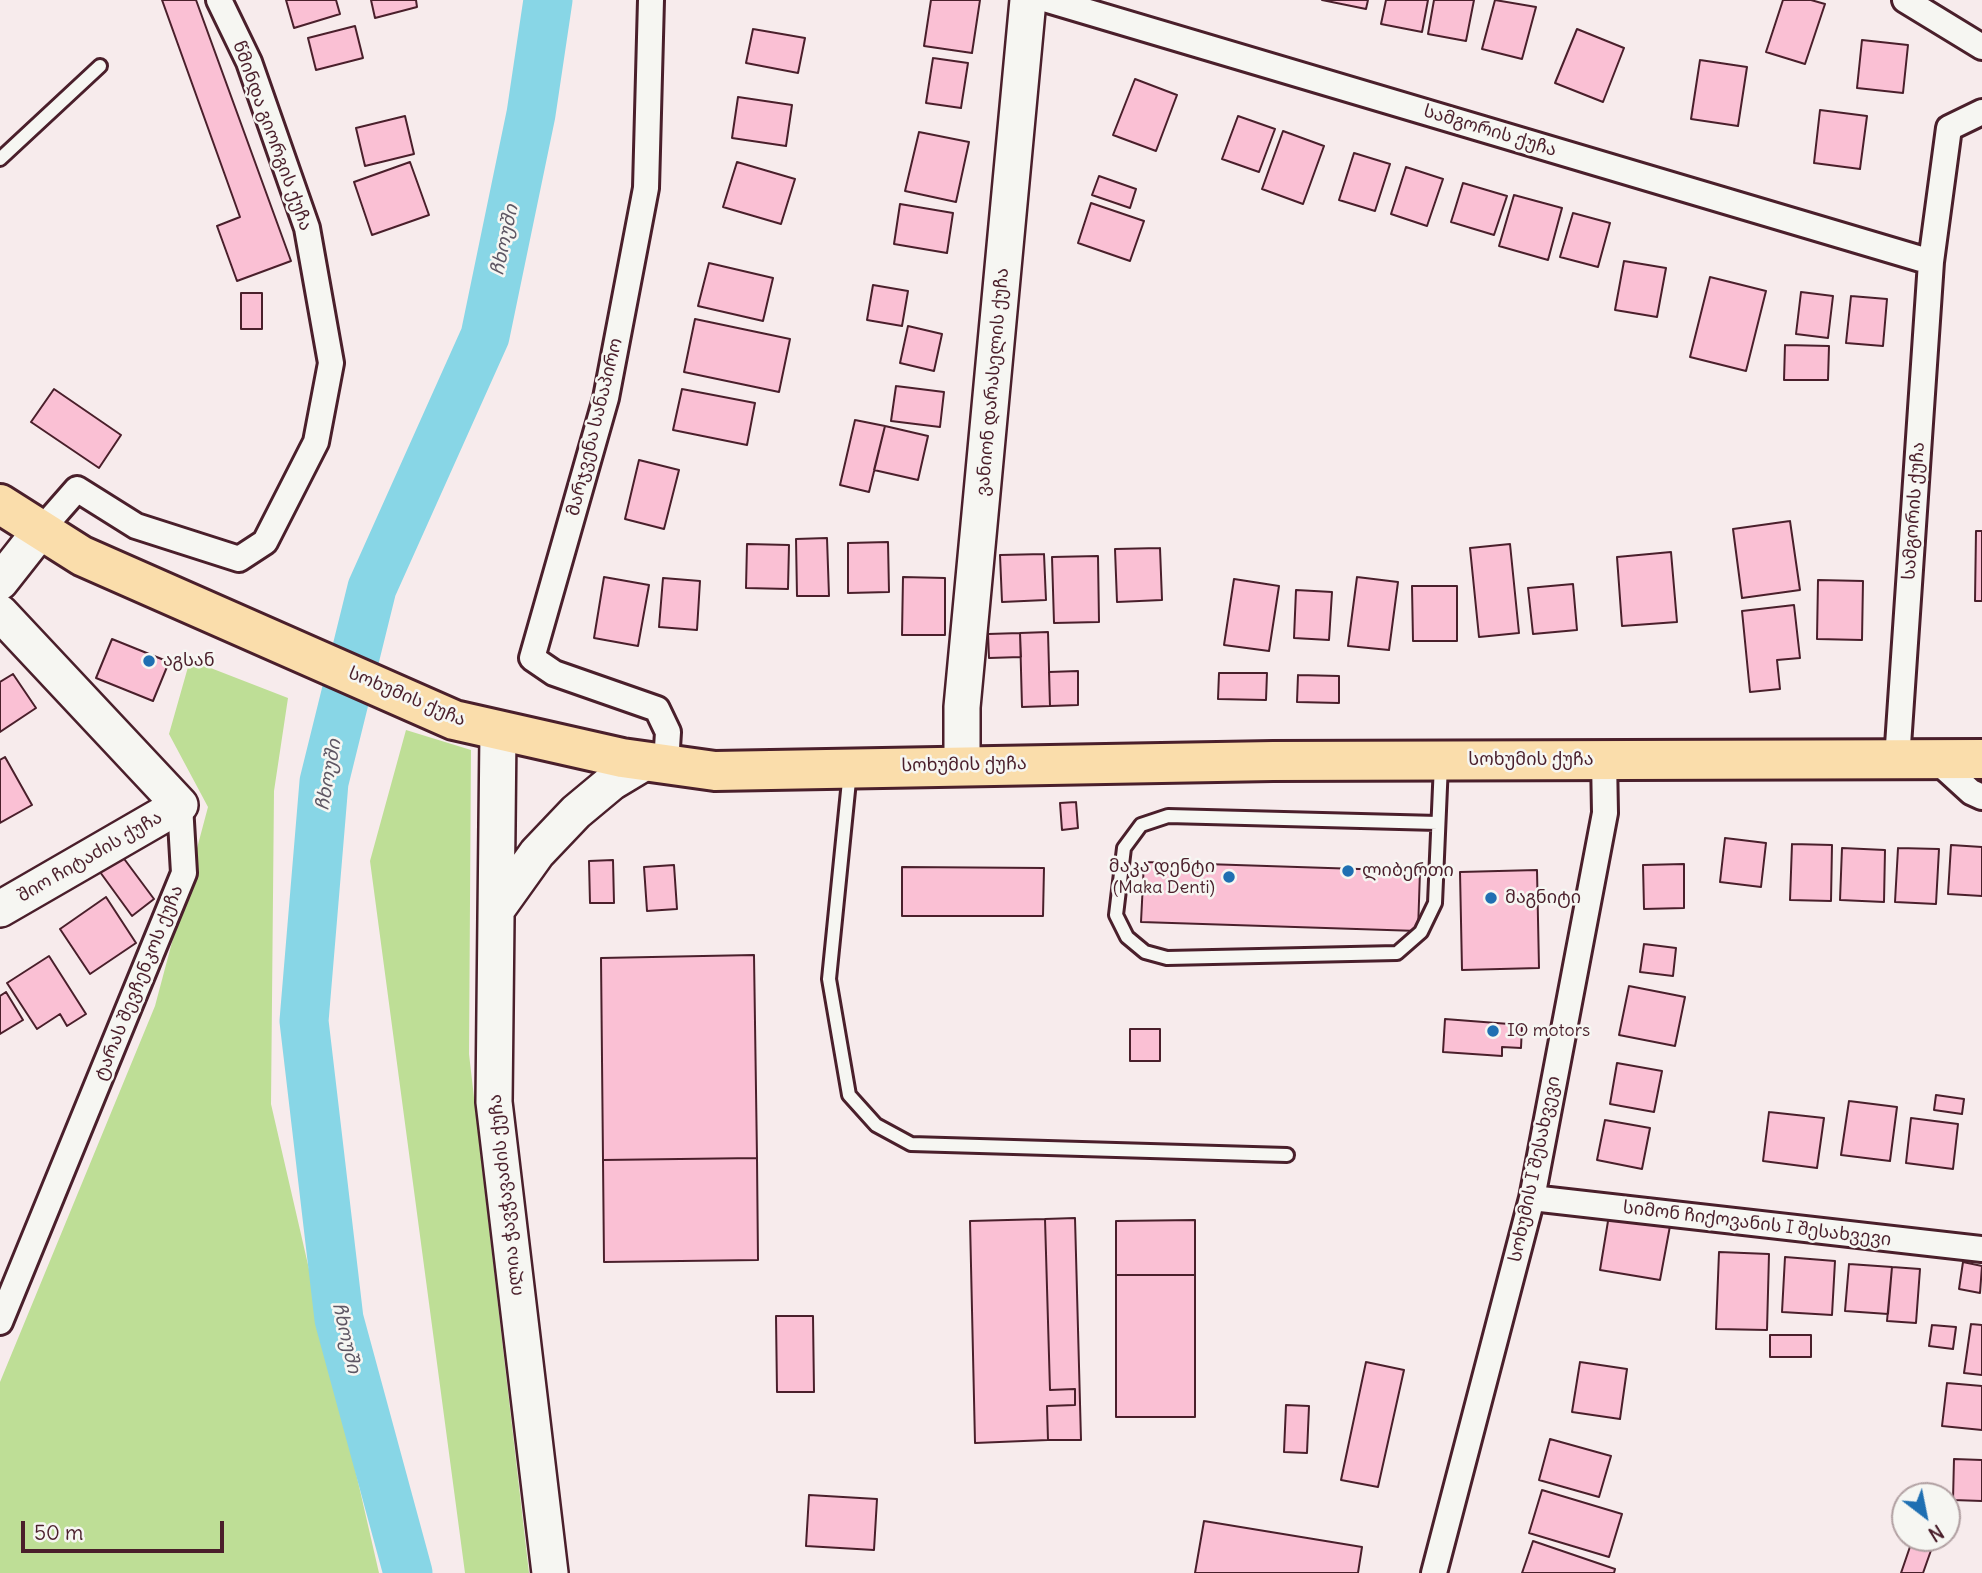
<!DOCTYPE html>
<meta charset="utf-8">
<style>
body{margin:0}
#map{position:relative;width:1982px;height:1573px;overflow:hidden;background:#f7ebec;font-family:Delius,sans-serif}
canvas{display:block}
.north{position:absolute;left:1891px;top:1482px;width:70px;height:70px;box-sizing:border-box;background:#f6f6f2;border:2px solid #b1a0a2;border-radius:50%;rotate:148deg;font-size:19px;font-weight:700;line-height:28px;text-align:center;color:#4a1f2b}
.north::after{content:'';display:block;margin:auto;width:24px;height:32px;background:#1f6fb2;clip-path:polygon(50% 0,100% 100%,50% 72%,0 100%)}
.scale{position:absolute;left:21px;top:1521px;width:203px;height:32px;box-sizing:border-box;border:4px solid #4a1f2b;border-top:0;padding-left:9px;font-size:21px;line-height:24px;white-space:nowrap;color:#4a1f2b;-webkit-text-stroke:5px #f6f6f2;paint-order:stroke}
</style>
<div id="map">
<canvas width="1982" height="1573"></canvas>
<div class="north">N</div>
<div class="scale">50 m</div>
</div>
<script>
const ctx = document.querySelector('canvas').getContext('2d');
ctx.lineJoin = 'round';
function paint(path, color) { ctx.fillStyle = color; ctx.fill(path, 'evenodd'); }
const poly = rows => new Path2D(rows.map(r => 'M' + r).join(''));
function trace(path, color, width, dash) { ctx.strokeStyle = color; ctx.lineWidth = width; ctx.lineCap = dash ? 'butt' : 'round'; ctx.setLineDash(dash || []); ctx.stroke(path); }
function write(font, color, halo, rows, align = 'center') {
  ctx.font = font + ' Delius,"Noto Sans Georgian",sans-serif'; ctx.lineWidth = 5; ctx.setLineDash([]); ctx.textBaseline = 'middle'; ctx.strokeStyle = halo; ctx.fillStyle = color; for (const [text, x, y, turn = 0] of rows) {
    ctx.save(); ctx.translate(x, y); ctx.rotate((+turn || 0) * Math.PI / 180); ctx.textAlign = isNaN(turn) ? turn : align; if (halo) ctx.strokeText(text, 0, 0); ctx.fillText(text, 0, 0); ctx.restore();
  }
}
const green = poly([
 [190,660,288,698,274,791,271,1104,379,1573,0,1573,0,1382,155,1006,208,807,169,734],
 [406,730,471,750,469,1054,529,1573,465,1573,370,861]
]);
const river = poly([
 [408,1573,339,1319,304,1021,324,782,372,588,485,336,531,114,548,0]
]);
const building = poly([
 [162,0,196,0,291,261,237,281,217,226,240,217,162,0],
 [286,0,336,0,340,14,294,28,286,0],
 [371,0,416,0,417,7,375,18,371,0],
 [931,0,980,0,972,53,924,46,931,0],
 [1322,0,1368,0,1366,9,1322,0],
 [1386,0,1428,0,1422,32,1381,24,1386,0],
 [1434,0,1474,0,1466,41,1428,34,1434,0],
 [1495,0,1536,7,1522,59,1482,49,1495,0],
 [1783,0,1811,0,1825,4,1805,64,1766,52,1783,0],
 [355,26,363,58,316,70,308,38,355,26],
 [753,29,805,38,798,73,746,63,753,29],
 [1577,29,1624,48,1603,102,1555,83,1577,29],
 [1862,40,1908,45,1903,93,1857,88,1862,40],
 [933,58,968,63,961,108,926,103,933,58],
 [1700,60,1747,67,1738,126,1691,119,1700,60],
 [1135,79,1177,95,1156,151,1113,135,1135,79],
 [738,97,792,105,786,146,732,138,738,97],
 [1820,110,1867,116,1860,169,1814,163,1820,110],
 [405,116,414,154,365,166,356,128,405,116],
 [1238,116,1275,129,1259,172,1222,159,1238,116],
 [1283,131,1324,146,1303,204,1262,189,1283,131],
 [919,132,969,142,956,202,905,191,919,132],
 [1354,153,1390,164,1375,211,1339,200,1354,153],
 [410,162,429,215,372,235,354,182,410,162],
 [737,162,795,179,781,224,723,207,737,162],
 [1406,167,1443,179,1427,226,1391,214,1406,167],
 [1099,176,1136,189,1130,208,1092,195,1099,176],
 [1463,183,1507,196,1494,235,1451,222,1463,183],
 [1514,195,1562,208,1548,260,1499,246,1514,195],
 [1091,203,1144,221,1130,261,1078,243,1091,203],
 [900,204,953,213,947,253,894,244,900,204],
 [1573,213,1610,223,1598,267,1560,257,1573,213],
 [1624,261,1666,268,1657,317,1615,310,1624,261],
 [709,263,773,278,763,321,698,306,709,263],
 [1710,277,1766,291,1746,371,1690,357,1710,277],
 [873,285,908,291,902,326,867,320,873,285],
 [1801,292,1833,296,1828,338,1796,334,1801,292],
 [241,293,262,293,262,329,241,329,241,293],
 [1851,296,1887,299,1883,346,1846,343,1851,296],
 [695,319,790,339,779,392,684,372,695,319],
 [908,326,942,334,934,371,900,363,908,326],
 [1785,345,1829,346,1828,380,1784,380,1785,345],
 [896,386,944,392,940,427,891,421,896,386],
 [54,389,121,435,99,468,31,422,54,389],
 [682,389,755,403,747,445,673,430,682,389],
 [855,420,885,426,869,492,840,485,855,420],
 [885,426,928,436,918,480,874,470,885,426],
 [639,460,679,470,664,529,625,519,639,460],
 [1790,521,1800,590,1742,598,1733,529,1790,521],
 [1976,531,1982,531,1982,601,1975,601,1976,531],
 [827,538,829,596,797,596,796,539,827,538],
 [888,542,889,592,848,593,848,543,888,542],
 [747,544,789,545,788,589,746,588,747,544],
 [1510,544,1519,633,1479,637,1470,548,1510,544],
 [1160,548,1162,600,1117,602,1115,549,1160,548],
 [1671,552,1677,622,1622,626,1617,557,1671,552],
 [1044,554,1046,600,1002,602,1000,555,1044,554],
 [1098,556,1099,622,1054,623,1052,557,1098,556],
 [604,577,649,585,638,646,594,638,604,577],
 [903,577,945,578,945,635,902,635,903,577],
 [1357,577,1398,582,1389,650,1348,646,1357,577],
 [663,578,700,581,697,630,659,627,663,578],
 [1234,579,1279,586,1269,651,1224,645,1234,579],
 [1818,580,1863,581,1862,640,1817,639,1818,580],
 [1573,584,1577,630,1533,634,1528,588,1573,584],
 [1412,586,1457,586,1457,641,1413,641,1412,586],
 [1296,590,1332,592,1329,640,1294,638,1296,590],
 [1794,605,1800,658,1777,660,1780,689,1750,692,1742,611,1794,605],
 [1048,632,1050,706,1022,707,1020,633,1048,632],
 [1020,633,1021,657,989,658,988,634,1020,633],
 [112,639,169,662,153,701,96,678,112,639],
 [1078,671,1078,705,1050,706,1049,672,1078,671],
 [1219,673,1267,673,1266,700,1218,699,1219,673],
 [13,674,36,708,0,732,0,682,13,674],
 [1298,675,1339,676,1339,703,1297,702,1298,675],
 [5,757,32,805,0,823,0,760,5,757],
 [1076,802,1078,828,1062,830,1060,803,1076,802],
 [1725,838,1766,843,1761,887,1720,882,1725,838],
 [1792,844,1832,845,1831,901,1790,900,1792,844],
 [1951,845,1982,847,1982,896,1948,894,1951,845],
 [1842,848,1885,850,1884,902,1840,900,1842,848],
 [1898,848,1939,849,1936,904,1895,902,1898,848],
 [122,856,154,899,132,916,100,872,122,856],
 [613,860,614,903,590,903,589,861,613,860],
 [1144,862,1420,871,1418,931,1141,922,1144,862],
 [1684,864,1684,908,1644,909,1643,865,1684,864],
 [674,865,677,909,647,911,644,867,674,865],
 [902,867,1044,868,1043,916,902,916,902,867],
 [1537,870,1539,968,1462,970,1460,872,1537,870],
 [106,897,136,943,90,974,60,929,106,897],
 [1644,944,1676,948,1673,976,1640,972,1644,944],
 [754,955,757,1158,603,1160,601,958,754,955],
 [49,956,86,1014,67,1026,60,1014,37,1029,7,983,49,956],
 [1629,986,1685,997,1675,1046,1619,1035,1629,986],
 [6,992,23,1020,0,1034,0,996,6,992],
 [1445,1019,1522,1025,1521,1048,1502,1047,1502,1056,1443,1052,1445,1019],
 [1130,1029,1160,1029,1160,1061,1130,1061,1130,1029],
 [1617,1063,1662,1071,1654,1112,1610,1104,1617,1063],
 [1936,1095,1964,1099,1962,1114,1934,1110,1936,1095],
 [1849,1101,1897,1107,1890,1161,1841,1155,1849,1101],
 [1769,1112,1824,1118,1817,1168,1763,1161,1769,1112],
 [1911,1118,1958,1124,1953,1169,1906,1163,1911,1118],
 [1605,1120,1650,1128,1642,1169,1597,1160,1605,1120],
 [757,1158,758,1260,604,1262,603,1160,757,1158],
 [1609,1215,1670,1226,1660,1280,1600,1270,1609,1215],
 [1075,1218,1081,1440,1048,1440,1047,1406,1075,1405,1075,1389,1050,1390,1045,1219,1075,1218],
 [1045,1219,1050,1390,1075,1389,1075,1405,1047,1406,1048,1440,975,1443,970,1221,1045,1219],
 [1195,1220,1195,1275,1116,1275,1116,1221,1195,1220],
 [1719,1252,1769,1254,1767,1330,1716,1329,1719,1252],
 [1785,1257,1835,1261,1832,1315,1782,1312,1785,1257],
 [1963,1262,1982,1266,1980,1293,1959,1289,1963,1262],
 [1849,1264,1892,1267,1888,1314,1845,1311,1849,1264],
 [1892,1267,1920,1269,1916,1323,1887,1321,1892,1267],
 [1116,1275,1195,1275,1195,1417,1116,1417,1116,1275],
 [776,1316,813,1316,814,1392,777,1392,776,1316],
 [1971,1324,1982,1325,1982,1375,1964,1373,1971,1324],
 [1932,1325,1956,1327,1953,1349,1929,1346,1932,1325],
 [1770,1335,1811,1335,1811,1357,1770,1357,1770,1335],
 [1366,1362,1404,1370,1378,1487,1341,1480,1366,1362],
 [1580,1362,1627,1369,1620,1419,1572,1412,1580,1362],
 [1947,1383,1982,1386,1982,1430,1942,1426,1947,1383],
 [1286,1405,1309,1406,1307,1453,1284,1452,1286,1405],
 [1550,1439,1611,1456,1599,1497,1539,1480,1550,1439],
 [1954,1459,1982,1460,1982,1501,1953,1500,1954,1459],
 [1542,1490,1622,1514,1609,1557,1529,1533,1542,1490],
 [809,1495,877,1499,874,1550,806,1546,809,1495],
 [1204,1521,1362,1547,1358,1573,1195,1573,1204,1521],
 [1913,1538,1935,1539,1923,1573,1901,1573,1913,1538],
 [1533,1541,1615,1569,1614,1573,1522,1573,1533,1541]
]);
const lane = poly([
 [0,159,100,66],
 [850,771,829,979,849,1095,876,1125,911,1144,1287,1155],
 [1438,823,1168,816,1141,825,1124,848,1116,915,1127,937,1145,952,1167,958,1397,953,1421,932,1435,903,1441,764]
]);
const street = poly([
 [651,0,646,188,606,398,532,658,554,673,657,709,668,732,666,764],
 [1048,0,1931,262],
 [1905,0,1982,47],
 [41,530,77,489,136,526,239,559,265,542,316,442,331,363,307,228,249,62,219,0],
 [1897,760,1931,262,1949,128,1982,112],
 [1937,761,1971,792,1982,797],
 [1532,1198,1982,1249],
 [0,1322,184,873,180,805],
 [1434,1573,1532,1198,1605,813,1604,759]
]);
const secondary = poly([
 [0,582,41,530],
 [0,613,180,805,0,909],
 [498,732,494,1102,550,1573],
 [962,765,962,707,1028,0],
 [497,909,537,853,576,812,612,782,647,761]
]);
const highway = poly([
 [0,504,82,556,454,720,622,758,715,771,1273,761,1982,759]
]);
const markers = [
 [149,661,7,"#1f6fb2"],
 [1348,871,7,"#1f6fb2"],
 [1229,877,7,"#1f6fb2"],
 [1491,898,7,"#1f6fb2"],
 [1493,1031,7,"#1f6fb2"]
];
const streetNames = [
 ["სამგორის ქუჩა",1490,131,17],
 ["წმინდა გიორგის ქუჩა",272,136,70],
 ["ვანიონ დარასელის ქუჩა",993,382,-85],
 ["მარჯვენა სანაპირო",595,427,-76],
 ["სამგორის ქუჩა",1914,511,-86],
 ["სოხუმის ქუჩა",407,697,23],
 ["სოხუმის ქუჩა",1531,760],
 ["სოხუმის ქუჩა",964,765,-1],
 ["შიო ჩიტაძის ქუჩა",90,857,-30],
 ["ტარას შევჩენკოს ქუჩა",139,983,-68],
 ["სოხუმის I შესახვევი",1535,1169,-78],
 ["ილია ჭავჭავაძის ქუჩა",506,1195,-96],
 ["სიმონ ჩიქოვანის I შესახვევი",1757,1224,7]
];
const poiNames = [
 ["აგსან",163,661],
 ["მაკა დენტი",1215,867,"right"],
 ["(Maka Denti)",1215,888,"right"],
 ["ლიბერთი",1362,871],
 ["მაგნიტი",1505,898],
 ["IO motors",1507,1031]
];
const waterNames = [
 ["ჩხოუში",505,240,-78],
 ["ჩხოუში",329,775,-80],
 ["ჩხოუში",346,1338,77]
];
paint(green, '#bede96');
trace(river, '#88d6e6', 49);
paint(building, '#fac0d4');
trace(building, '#4a1f2b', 2);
trace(lane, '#4a1f2b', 18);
trace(street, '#4a1f2b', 30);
trace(secondary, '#4a1f2b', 40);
trace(highway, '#4a1f2b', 44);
trace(lane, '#f6f6f2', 12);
trace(street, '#f6f6f2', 24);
trace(secondary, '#f6f6f2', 35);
trace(highway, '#faddab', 38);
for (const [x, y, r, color] of markers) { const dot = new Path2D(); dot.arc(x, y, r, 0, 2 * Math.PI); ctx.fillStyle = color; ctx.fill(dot); trace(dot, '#f6f6f2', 2.5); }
write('18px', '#4a1f2b', '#f6f6f2', streetNames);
write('18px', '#4a1f2b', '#f6f6f2', poiNames, 'left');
write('italic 19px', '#5d5663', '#f6f6f2', waterNames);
</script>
